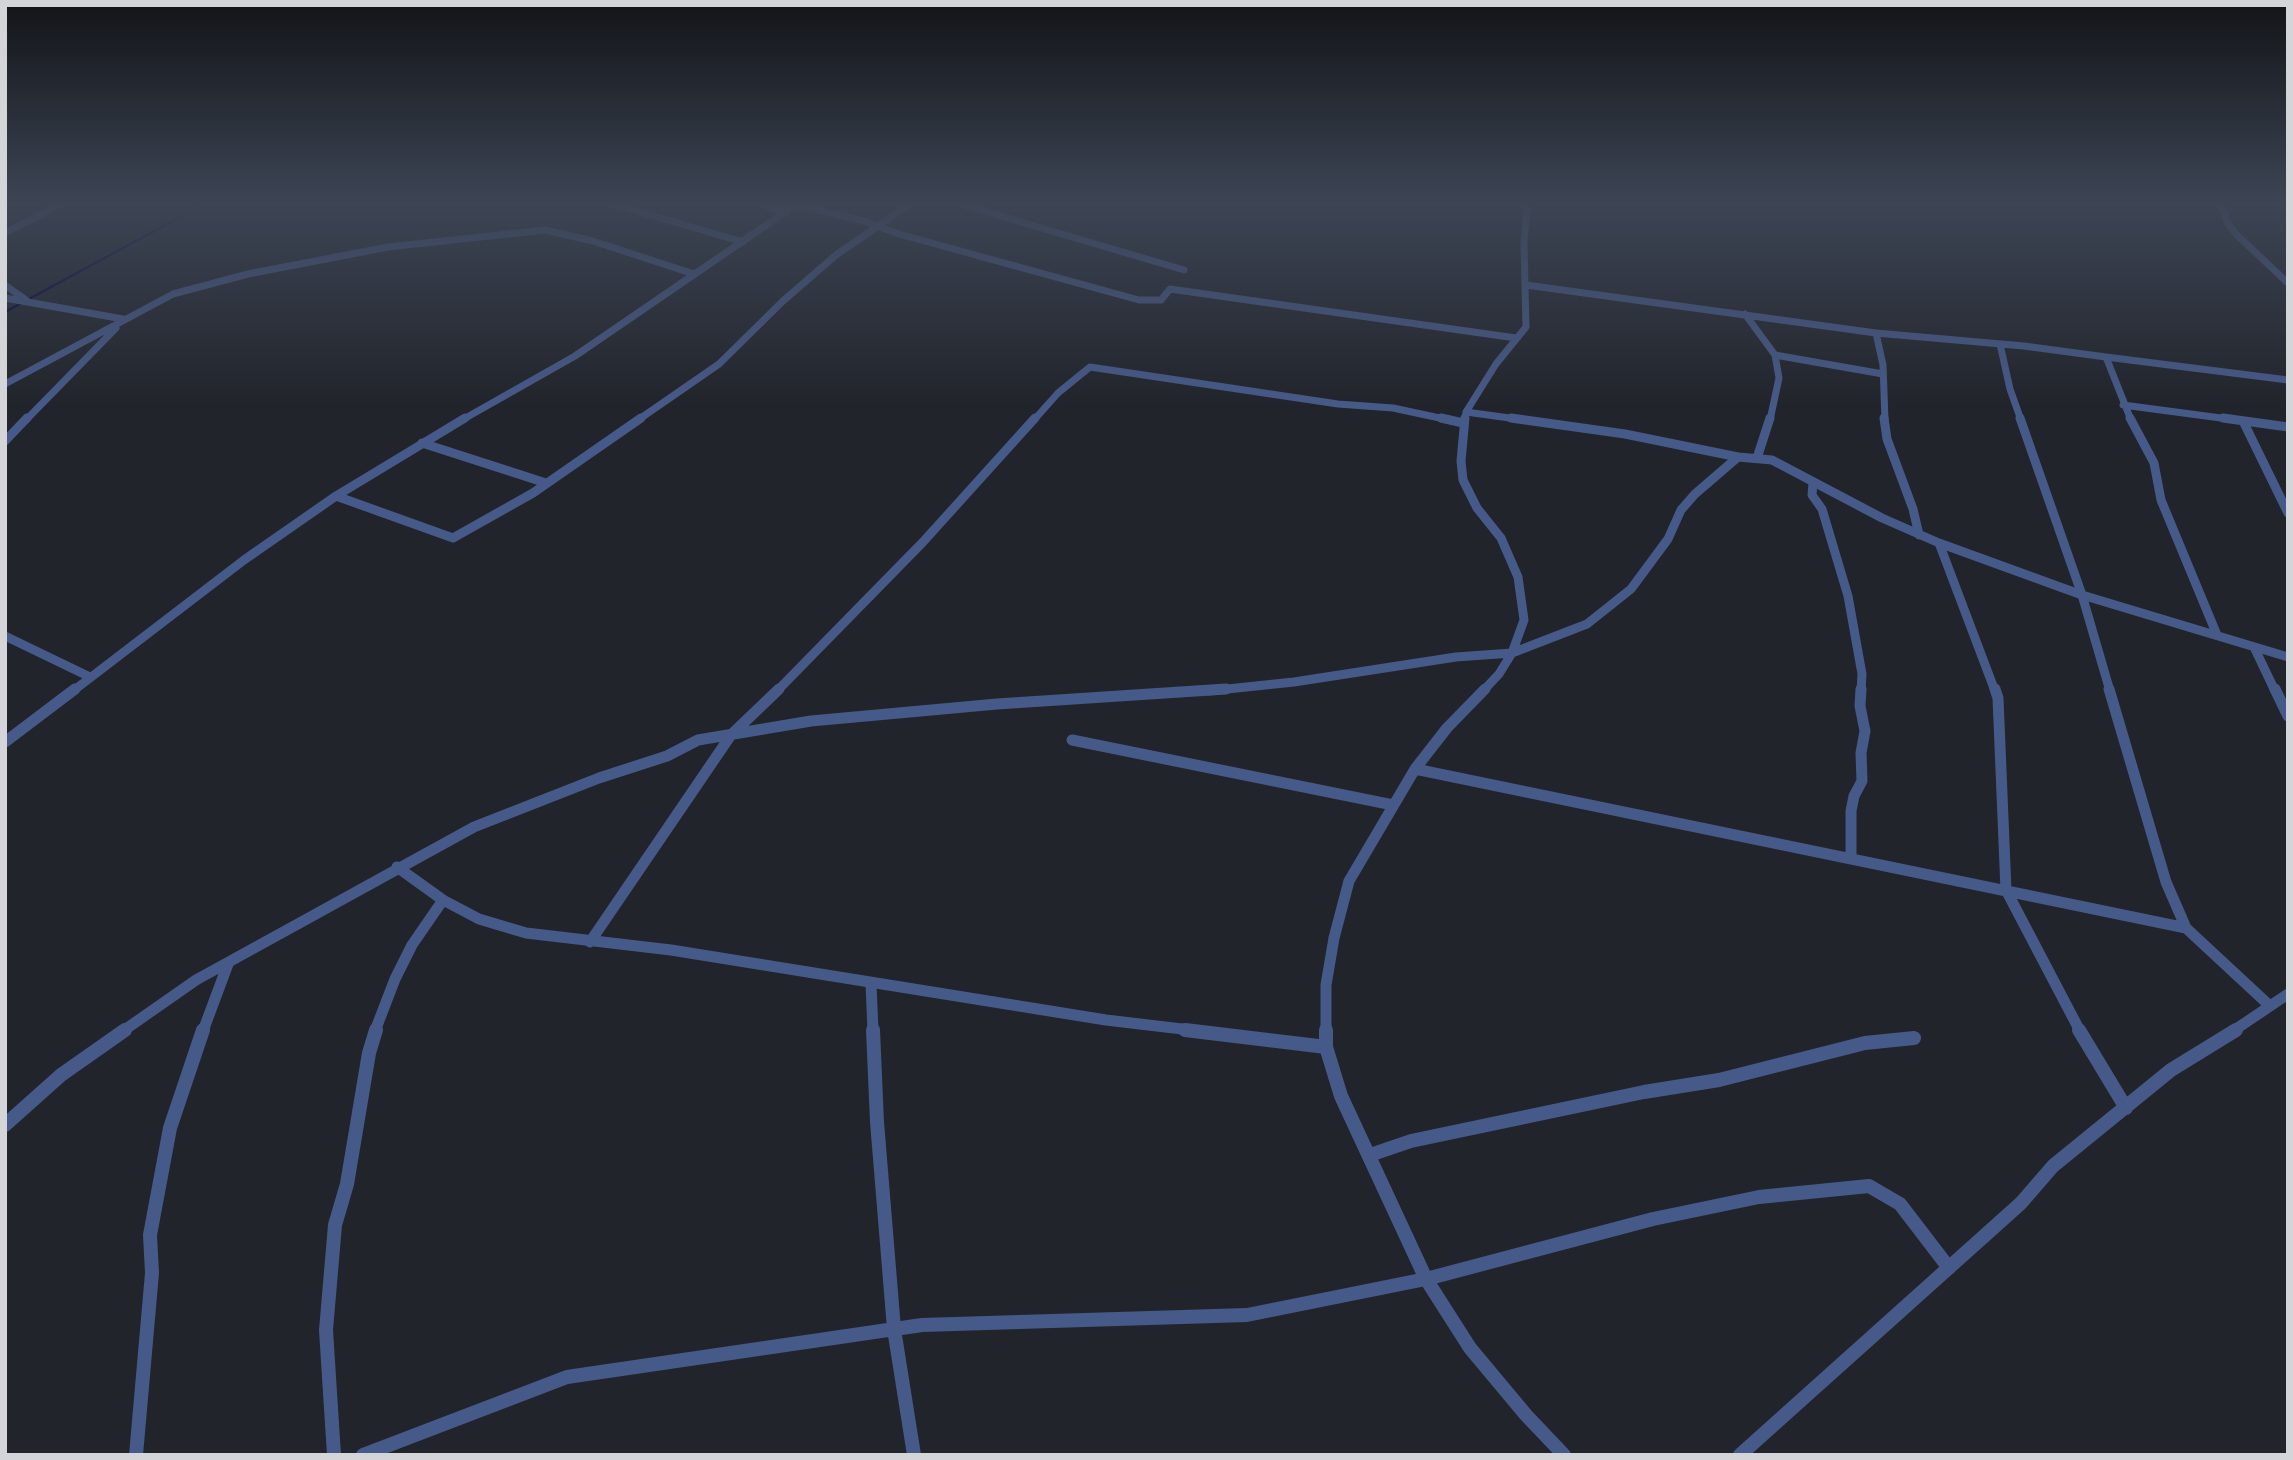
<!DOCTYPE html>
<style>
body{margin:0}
#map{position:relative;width:2293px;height:1460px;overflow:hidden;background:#21242a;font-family:"DejaVu Sans",sans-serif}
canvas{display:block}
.frame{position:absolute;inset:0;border:7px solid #d3d5d9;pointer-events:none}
</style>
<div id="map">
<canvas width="2293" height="1460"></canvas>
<div class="frame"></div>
</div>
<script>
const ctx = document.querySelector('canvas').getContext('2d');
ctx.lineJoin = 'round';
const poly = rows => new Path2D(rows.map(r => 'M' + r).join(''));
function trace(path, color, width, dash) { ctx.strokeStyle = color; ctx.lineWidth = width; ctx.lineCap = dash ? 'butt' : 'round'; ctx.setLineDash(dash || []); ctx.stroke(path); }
const stream = poly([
 [5,312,204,204]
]);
const streetFar3 = poly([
 [613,204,743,242],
 [761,204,786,213],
 [960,204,1184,270],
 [2221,204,2228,224,2238,236,2288,283],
 [796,205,861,220,899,234,1139,300,1161,300,1170,289,1516,338],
 [5,233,61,204],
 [5,285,26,300],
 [1526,285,1876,333,2024,346,2106,357,2131,420],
 [5,298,123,319],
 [1745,314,1775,355,1779,378,1770,420],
 [1876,333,1883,365,1885,420],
 [2000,344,2010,389,2021,420],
 [1775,355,1883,374],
 [2106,357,2288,380],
 [5,384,173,294,248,274,388,247,545,230,593,241,694,274],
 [2123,405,2236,420],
 [1466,412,1524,420],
 [26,420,116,328],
 [462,420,575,356,797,204],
 [638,420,719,364,783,301,836,255,910,204],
 [1034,420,1058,393,1090,367,1338,404,1393,408,1449,420],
 [1465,420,1466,412,1496,364,1526,327,1524,243,1527,204]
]);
const streetFar2 = poly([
 [1441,418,1463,423],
 [1465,418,1461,461,1463,480,1477,508,1501,538,1518,577,1524,620,1512,653,1499,674,1483,691],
 [1511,418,1625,434,1738,457],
 [1884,418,1887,439,1913,509,1919,535],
 [2020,418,2082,595,2110,691],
 [2130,418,2154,463,2161,500,2217,635],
 [2223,418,2288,427],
 [2244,423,2288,513],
 [5,441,27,418],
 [422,443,546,483],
 [1757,458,1770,418],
 [1813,483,1812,495,1822,509,1848,596,1862,674,1861,691],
 [336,496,453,538,533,493,641,418],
 [1939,543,1995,691],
 [5,636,90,677],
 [2254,647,2275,691],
 [73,691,244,560,336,496,465,418],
 [777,691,923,542,1035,418],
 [1208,691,1294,682,1456,657,1512,653,1587,624,1631,589,1668,539,1681,510,1695,494,1738,457,1772,460,1882,518,1939,543,2082,595,2288,657]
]);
const streetFar1 = poly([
 [1995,689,1998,698,2006,890,2080,1031],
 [2109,689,2166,882,2186,928,2270,1006],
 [2275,689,2288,716],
 [1072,740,1393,805],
 [5,742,75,689],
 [1415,769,2186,928],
 [1851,857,1851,811,1854,796,1862,781,1861,753,1865,731,1860,706,1861,689],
 [397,867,443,900,479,919,526,933,671,950,1106,1020,1199,1031],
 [590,942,731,735,779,689],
 [871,984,873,1031],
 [123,1031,196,980,474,827,599,778,667,756,698,740,811,721,997,704,1226,689],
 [203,1031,228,964],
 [375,1031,395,979,412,945,443,900],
 [1326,1031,1326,985,1334,938,1349,881,1415,769,1447,728,1485,689],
 [2233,1031,2288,994]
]);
const street = poly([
 [873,1030,877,1122,894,1329,914,1455],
 [1185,1030,1326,1047],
 [1326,1030,1326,1047,1341,1096,1426,1279,1470,1348,1526,1415,1564,1455],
 [2079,1030,2126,1108],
 [5,1125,61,1075,125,1030],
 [1370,1155,1411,1141,1644,1092,1719,1080,1865,1043,1914,1038],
 [136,1455,152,1273,150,1235,170,1128,203,1030],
 [334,1455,326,1330,335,1225,347,1184,369,1053,376,1030],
 [363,1455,567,1377,922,1325,1247,1315,1426,1279,1653,1219,1759,1197,1869,1186,1900,1204,1949,1268],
 [1740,1455,2021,1203,2053,1166,2171,1070,2236,1030]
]);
trace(stream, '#01003f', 2.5);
trace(streetFar3, '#465a89', 7);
trace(streetFar2, '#465a89', 9);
trace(streetFar1, '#465a89', 11);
trace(street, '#465a89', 14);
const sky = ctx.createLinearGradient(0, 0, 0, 409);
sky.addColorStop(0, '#121417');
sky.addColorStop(0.5, '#3d4555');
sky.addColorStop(1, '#3d455500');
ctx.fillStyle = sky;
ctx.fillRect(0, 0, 2293, 409);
</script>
